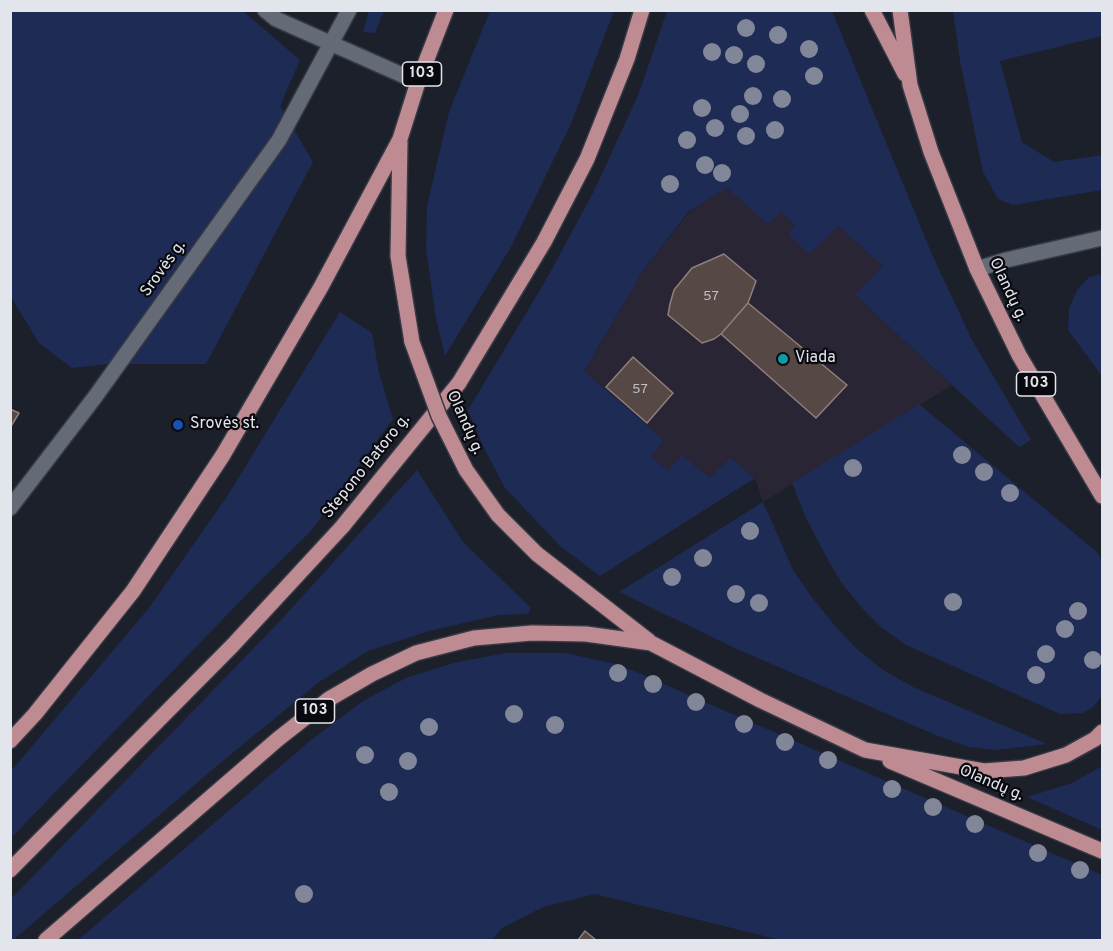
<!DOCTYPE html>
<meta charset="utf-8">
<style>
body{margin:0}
#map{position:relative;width:1113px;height:951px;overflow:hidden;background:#1c202b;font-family:Overpass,sans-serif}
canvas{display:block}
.frame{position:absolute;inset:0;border:12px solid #e2e5ec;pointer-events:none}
</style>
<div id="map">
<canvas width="1113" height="951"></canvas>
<div class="frame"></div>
</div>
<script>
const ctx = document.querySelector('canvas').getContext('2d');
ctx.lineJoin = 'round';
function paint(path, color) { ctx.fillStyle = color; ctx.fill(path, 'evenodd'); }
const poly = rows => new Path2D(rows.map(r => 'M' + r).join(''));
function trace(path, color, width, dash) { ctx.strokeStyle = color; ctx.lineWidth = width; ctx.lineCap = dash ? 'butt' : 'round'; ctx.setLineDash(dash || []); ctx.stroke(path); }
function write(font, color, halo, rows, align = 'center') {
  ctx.font = font + ' Overpass,sans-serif'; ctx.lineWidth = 4.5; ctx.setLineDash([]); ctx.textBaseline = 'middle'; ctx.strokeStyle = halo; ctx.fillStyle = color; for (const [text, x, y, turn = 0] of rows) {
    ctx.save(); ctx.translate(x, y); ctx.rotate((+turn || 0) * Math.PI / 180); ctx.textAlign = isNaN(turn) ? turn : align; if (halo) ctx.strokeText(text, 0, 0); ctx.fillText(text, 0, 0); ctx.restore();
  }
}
const commercial = poly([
 [727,187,768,223,781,212,795,225,809,254,837,225,883,266,855,295,952,385,763,502,755,478,730,458,709,478,668,471,651,456,664,440,584,371,643,271,690,211]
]);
const green = poly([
 [11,11,243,11,300,60,280,106,313,162,206,364,107,364,72,368,39,343,11,297],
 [369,11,384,11,375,33,363,32],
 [490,11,614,11,570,126,512,245,445,356,436,319,426,248,427,206,449,112],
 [667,11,832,11,931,252,972,340,1031,440,1019,447,855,295,883,266,838,226,809,254,789,234,795,225,781,212,768,224,727,188,689,211,643,271,584,371,664,440,651,456,668,471,682,455,709,478,730,458,755,478,600,576,560,546,505,488,483,446,468,410,546,280,594,191,639,93],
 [953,11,1102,11,1102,36,1000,61,1022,142,1054,162,1102,155,1102,190,1013,205,998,199,983,172,960,61],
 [1102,274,1102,376,1068,330,1069,309,1077,290,1089,277],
 [340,312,372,333,379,373,393,419,310,532,254,587,11,838,11,771,149,608,228,495],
 [919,404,1098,553,1102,561,1102,696,1093,707,1082,713,1060,714,906,645,882,628,862,608,841,582,828,560,806,518,792,483],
 [417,470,463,542,531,608,528,614,499,615,429,631,368,651,319,682,218,765,13,940,11,940,11,899,279,622],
 [763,502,793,570,811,596,835,626,857,649,883,670,913,687,1047,744,996,750,969,747,938,736,737,649,619,592],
 [506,653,565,653,620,665,1102,875,1102,940,780,940,595,894,543,907,502,928,492,940,78,940,311,740,363,701,406,678,453,663],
 [1102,766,1102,830,1027,797,1072,783]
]);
const building = poly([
 [724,254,756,281,748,303,721,334,714,339,702,343,668,315,670,304,674,290,692,268,724,254],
 [748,303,847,385,816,418,721,334,748,303],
 [633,357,673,393,647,423,606,387,633,357],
 [10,409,19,413,10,428,10,409],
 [585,931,596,940,578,940,585,931]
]);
const minor = poly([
 [265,10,276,19,418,82],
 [977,269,1006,260,1102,238],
 [10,508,95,397,279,140,349,10]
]);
const major = poly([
 [872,10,905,74],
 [900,10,910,85,931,152,977,269,1019,355,1102,496],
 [400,142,398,256,412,342],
 [498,515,537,554,649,641],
 [10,741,35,714,133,591,223,455,321,287,400,139,418,82,446,10],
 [890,761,1102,851],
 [10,870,232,646,342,527,459,383,544,242,587,159,627,59,642,10],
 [46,940,278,739,329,699,372,674,416,653,474,638,532,633,586,634,651,643,760,700,865,750,984,771,1024,768,1066,755,1095,739,1102,732]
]);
const majorBridge = poly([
 [412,342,439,416,466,470,498,515]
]);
const trees = [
 [746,28],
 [778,35],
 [809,49],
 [712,52],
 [734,55],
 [756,64],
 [814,76],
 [753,96],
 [782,99],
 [702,108],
 [740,114],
 [715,128],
 [775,130],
 [746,136],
 [687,140],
 [705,165],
 [722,173],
 [670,184],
 [962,455],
 [853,468],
 [984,472],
 [1010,493],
 [750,531],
 [703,558],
 [672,577],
 [736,594],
 [953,602],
 [759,603],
 [1078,611],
 [1065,629],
 [1046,654],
 [1093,660],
 [618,673],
 [1036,675],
 [653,684],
 [696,702],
 [514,714],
 [744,724],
 [555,725],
 [429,727],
 [785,742],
 [365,755],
 [828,760],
 [408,761],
 [892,789],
 [389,792],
 [933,807],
 [975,824],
 [1038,853],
 [1080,870],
 [304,894]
];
const markers = [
 [783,359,6,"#0f9aa8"],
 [178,425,6,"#1a4fb4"]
];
const numberNames = [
 ["57",711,297],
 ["57",640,390]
];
const shields = [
 [422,74,39],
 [1036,384,39],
 [315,711,39]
];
const shieldNames = [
 ["103",422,74],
 ["103",1036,384],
 ["103",315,711]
];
const streetNames = [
 ["Srovės g.",164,269,-54],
 ["Olandų g.",1007,290,65],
 ["Olandų g.",464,423,66],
 ["Stepono Batoro g.",367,467,-51],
 ["Olandų g.",991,784,23]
];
const poiNames = [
 ["Viada",795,359],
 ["Srovės st.",190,425]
];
paint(commercial, '#292535');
paint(green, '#1e2b55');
paint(building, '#564844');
trace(building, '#907f7b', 1.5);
trace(minor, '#373a43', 18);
trace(major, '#373a43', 18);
trace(minor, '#656a77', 15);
trace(major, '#be8b93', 15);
trace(majorBridge, '#373a43', 18, []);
trace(majorBridge, '#be8b93', 15);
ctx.fillStyle = '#818798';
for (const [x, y] of trees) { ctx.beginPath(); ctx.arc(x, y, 9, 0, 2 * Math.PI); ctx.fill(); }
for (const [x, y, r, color] of markers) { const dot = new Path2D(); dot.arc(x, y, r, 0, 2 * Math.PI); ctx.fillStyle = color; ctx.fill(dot); trace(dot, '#080a0f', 2); }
write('14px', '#bfbec2', null, numberNames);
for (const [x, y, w] of shields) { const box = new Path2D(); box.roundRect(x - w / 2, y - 12, w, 24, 4.5); ctx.fillStyle = '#080a0f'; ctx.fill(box); trace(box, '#e2e5ec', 1.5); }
write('bold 15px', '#e2e5ec', null, shieldNames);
write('16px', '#e2e5ec', '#080a0f', streetNames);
write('16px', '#e2e5ec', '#080a0f', poiNames, 'left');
</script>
